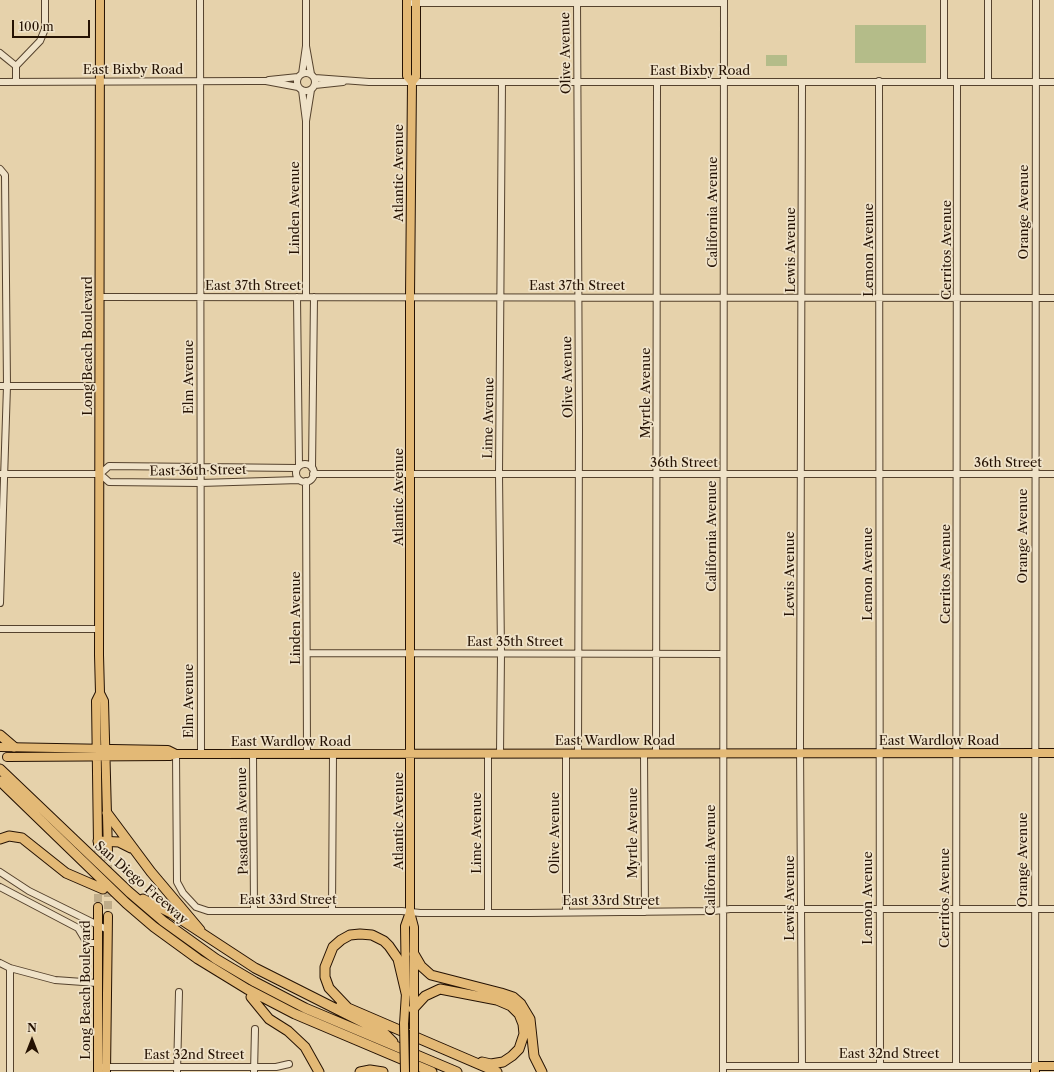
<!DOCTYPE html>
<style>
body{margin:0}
#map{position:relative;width:1054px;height:1072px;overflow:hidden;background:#e6d2ab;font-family:"Libre Caslon Text",serif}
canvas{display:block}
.north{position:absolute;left:12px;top:1020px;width:40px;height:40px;-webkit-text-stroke:3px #efe2c8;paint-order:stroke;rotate:0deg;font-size:11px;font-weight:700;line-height:16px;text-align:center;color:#251203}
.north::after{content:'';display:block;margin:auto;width:14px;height:18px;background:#251203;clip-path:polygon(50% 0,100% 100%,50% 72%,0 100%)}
.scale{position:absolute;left:12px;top:20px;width:78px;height:18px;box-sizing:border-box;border:2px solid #251203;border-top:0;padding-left:5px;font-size:12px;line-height:14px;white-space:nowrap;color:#251203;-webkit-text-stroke:3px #efe2c8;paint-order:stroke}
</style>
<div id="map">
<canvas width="1054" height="1072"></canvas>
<div class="north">N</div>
<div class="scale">100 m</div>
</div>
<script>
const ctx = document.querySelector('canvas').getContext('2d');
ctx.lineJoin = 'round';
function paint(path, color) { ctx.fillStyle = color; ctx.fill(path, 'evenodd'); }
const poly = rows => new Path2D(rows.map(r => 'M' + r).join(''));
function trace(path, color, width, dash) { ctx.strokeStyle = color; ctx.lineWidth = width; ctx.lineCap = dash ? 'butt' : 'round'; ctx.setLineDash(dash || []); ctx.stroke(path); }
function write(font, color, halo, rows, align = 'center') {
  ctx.font = font + ' "Libre Caslon Text",serif'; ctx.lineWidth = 3.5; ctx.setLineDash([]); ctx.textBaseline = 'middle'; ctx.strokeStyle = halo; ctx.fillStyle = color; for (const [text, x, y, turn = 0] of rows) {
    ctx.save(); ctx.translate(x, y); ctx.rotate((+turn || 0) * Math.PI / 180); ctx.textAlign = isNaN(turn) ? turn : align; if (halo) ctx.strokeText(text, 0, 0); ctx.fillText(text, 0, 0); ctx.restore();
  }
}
const green = poly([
 [855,25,926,25,926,63,855,63],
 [766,55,787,55,787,66,766,66]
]);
const majorTunnel = poly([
 [98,844,98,867],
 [108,853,108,916],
 [98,882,98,907]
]);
const minor = poly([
 [200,0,201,754],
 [577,0,579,429,578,753],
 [412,3,724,3],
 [306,46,306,0],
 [0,53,16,66],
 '297 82a9 9 0 1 1 18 0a9 9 0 1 1-18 0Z',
 [302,74,306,46,311,74],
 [315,78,369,82,1054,82],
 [269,80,298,77],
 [879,81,880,1066],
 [0,82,251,81,266,81,298,87],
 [16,82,16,66,40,41,45,29,45,0],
 [944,82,944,0],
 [988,82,988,0],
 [315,85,343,82],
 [302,90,306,121,311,90],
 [0,169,5,175,7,386,0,603],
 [306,296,306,121],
 [100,297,1054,298],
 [297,297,299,466],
 [0,386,100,386],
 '296 473a9 9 0 1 1 18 0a9 9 0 1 1-18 0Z',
 [312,468,314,297],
 [0,474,100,474,109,466,297,468],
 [100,474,109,482,200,483,299,480],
 [313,474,1054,474],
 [306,481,307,754],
 [0,629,99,629],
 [307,653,723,654],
 [644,753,645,912],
 [656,753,657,82],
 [176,754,177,882,183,893,196,907,208,911,402,911,420,913,530,913,714,911,730,909,1054,909],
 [253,754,254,911],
 [488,754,488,912],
 [500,754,501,653,499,474,502,82],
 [0,872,29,891,108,930],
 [0,887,78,928,87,943,98,943],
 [332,910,333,754],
 [566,912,566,754],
 [0,963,10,968,55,980,97,983],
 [10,968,10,1072],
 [723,1066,1035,1066,1036,0],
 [802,1066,800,744,802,82],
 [956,1066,957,82],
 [103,1067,276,1067,289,1064],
 [177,1072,179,992],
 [254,1072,255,1029],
 [723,1072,724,0]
]);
const major = poly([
 [100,0,99,655,100,693,104,701,108,853],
 [407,0,407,76,412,82],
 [0,747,168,750,176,754,201,754,1054,753],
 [7,757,170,756,176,754],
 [98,844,96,701,100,693],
 [404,1024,406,993,405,926,410,912],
 [414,1030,414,927,410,912,410,296,412,82,416,77,416,0],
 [98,1072,98,907],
 [106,1072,108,916],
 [1035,1072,1035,1066,1054,1066]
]);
const highway = poly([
 [0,735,14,747],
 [0,769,129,892,163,921,216,959,255,982,305,1008,457,1072],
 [0,781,126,903,154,927,198,959,247,989,295,1014,432,1072],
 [107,813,151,872,200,930],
 [0,839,9,836,22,838,66,873,103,889],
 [98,841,119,842,131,848],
 [143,899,171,913,255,968,384,1033,393,1042],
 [414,954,421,966,431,975,501,993,513,997,521,1004,530,1019,534,1056,542,1072],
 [251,997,269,1019,288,1031,305,1047,319,1072],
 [341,1005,497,1072],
 [348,1008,329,988,325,977,325,967,333,947,341,940,350,935,360,934,372,935,384,941,389,946,398,959,406,993],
 [413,1009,425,996,440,989,497,1000,511,1006,519,1014,523,1024,524,1034,519,1049,512,1056,503,1062,491,1064,482,1062],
 [360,1072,370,1070,383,1072]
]);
const majorBridge = poly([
 [404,1024,405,1072],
 [414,1030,414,1072]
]);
const streetNames = [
 ["Olive Avenue",566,53,-91],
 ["East Bixby Road",133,70],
 ["East Bixby Road",700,71],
 ["Atlantic Avenue",399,173,-90],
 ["Linden Avenue",295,208,-90],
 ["California Avenue",713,212,-90],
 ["Orange Avenue",1024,212,-90],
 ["Lewis Avenue",791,250,-90],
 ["Lemon Avenue",869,250,-90],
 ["Cerritos Avenue",947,250,-90],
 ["East 37th Street",253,286],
 ["East 37th Street",577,286],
 ["Long Beach Boulevard",88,346,-90],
 ["Elm Avenue",189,377,-90],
 ["Olive Avenue",568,377,-91],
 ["Myrtle Avenue",646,393,-90],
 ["Lime Avenue",489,418,-89],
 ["36th Street",684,463],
 ["36th Street",1008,463],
 ["East 36th Street",198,471,-1],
 ["Atlantic Avenue",399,497,-90],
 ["California Avenue",712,536,-90],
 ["Orange Avenue",1023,536,-90],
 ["Lewis Avenue",790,574,-90],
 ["Lemon Avenue",868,574,-90],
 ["Cerritos Avenue",946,574,-90],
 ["Linden Avenue",296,618,-90],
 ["East 35th Street",515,642],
 ["Elm Avenue",189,701,-90],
 ["East Wardlow Road",615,741],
 ["East Wardlow Road",939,741],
 ["East Wardlow Road",291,742],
 ["Pasadena Avenue",243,821,-91],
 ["Atlantic Avenue",399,821,-90],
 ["Lime Avenue",477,833,-90],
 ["Olive Avenue",555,833,-90],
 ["Myrtle Avenue",633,833,-90],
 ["California Avenue",711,860,-90],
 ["Orange Avenue",1023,860,-90],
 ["San Diego Freeway",141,883,41],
 ["Lewis Avenue",790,898,-90],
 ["Lemon Avenue",868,898,-90],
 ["Cerritos Avenue",945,898,-90],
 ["East 33rd Street",288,900],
 ["East 33rd Street",611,901],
 ["Long Beach Boulevard",86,990,-90],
 ["East 32nd Street",889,1054],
 ["East 32nd Street",194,1055]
];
paint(green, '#b4bc89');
trace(majorTunnel, '#bfac89', 8, [8, 4]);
trace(minor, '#55422d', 8);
trace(major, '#251203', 10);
trace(highway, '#251203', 11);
trace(minor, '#efe2c8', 6);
trace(major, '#e3b976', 8);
trace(highway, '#e3b976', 9);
trace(majorBridge, '#251203', 10, []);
trace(majorBridge, '#e3b976', 8);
write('13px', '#251203', '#efe2c8', streetNames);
</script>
